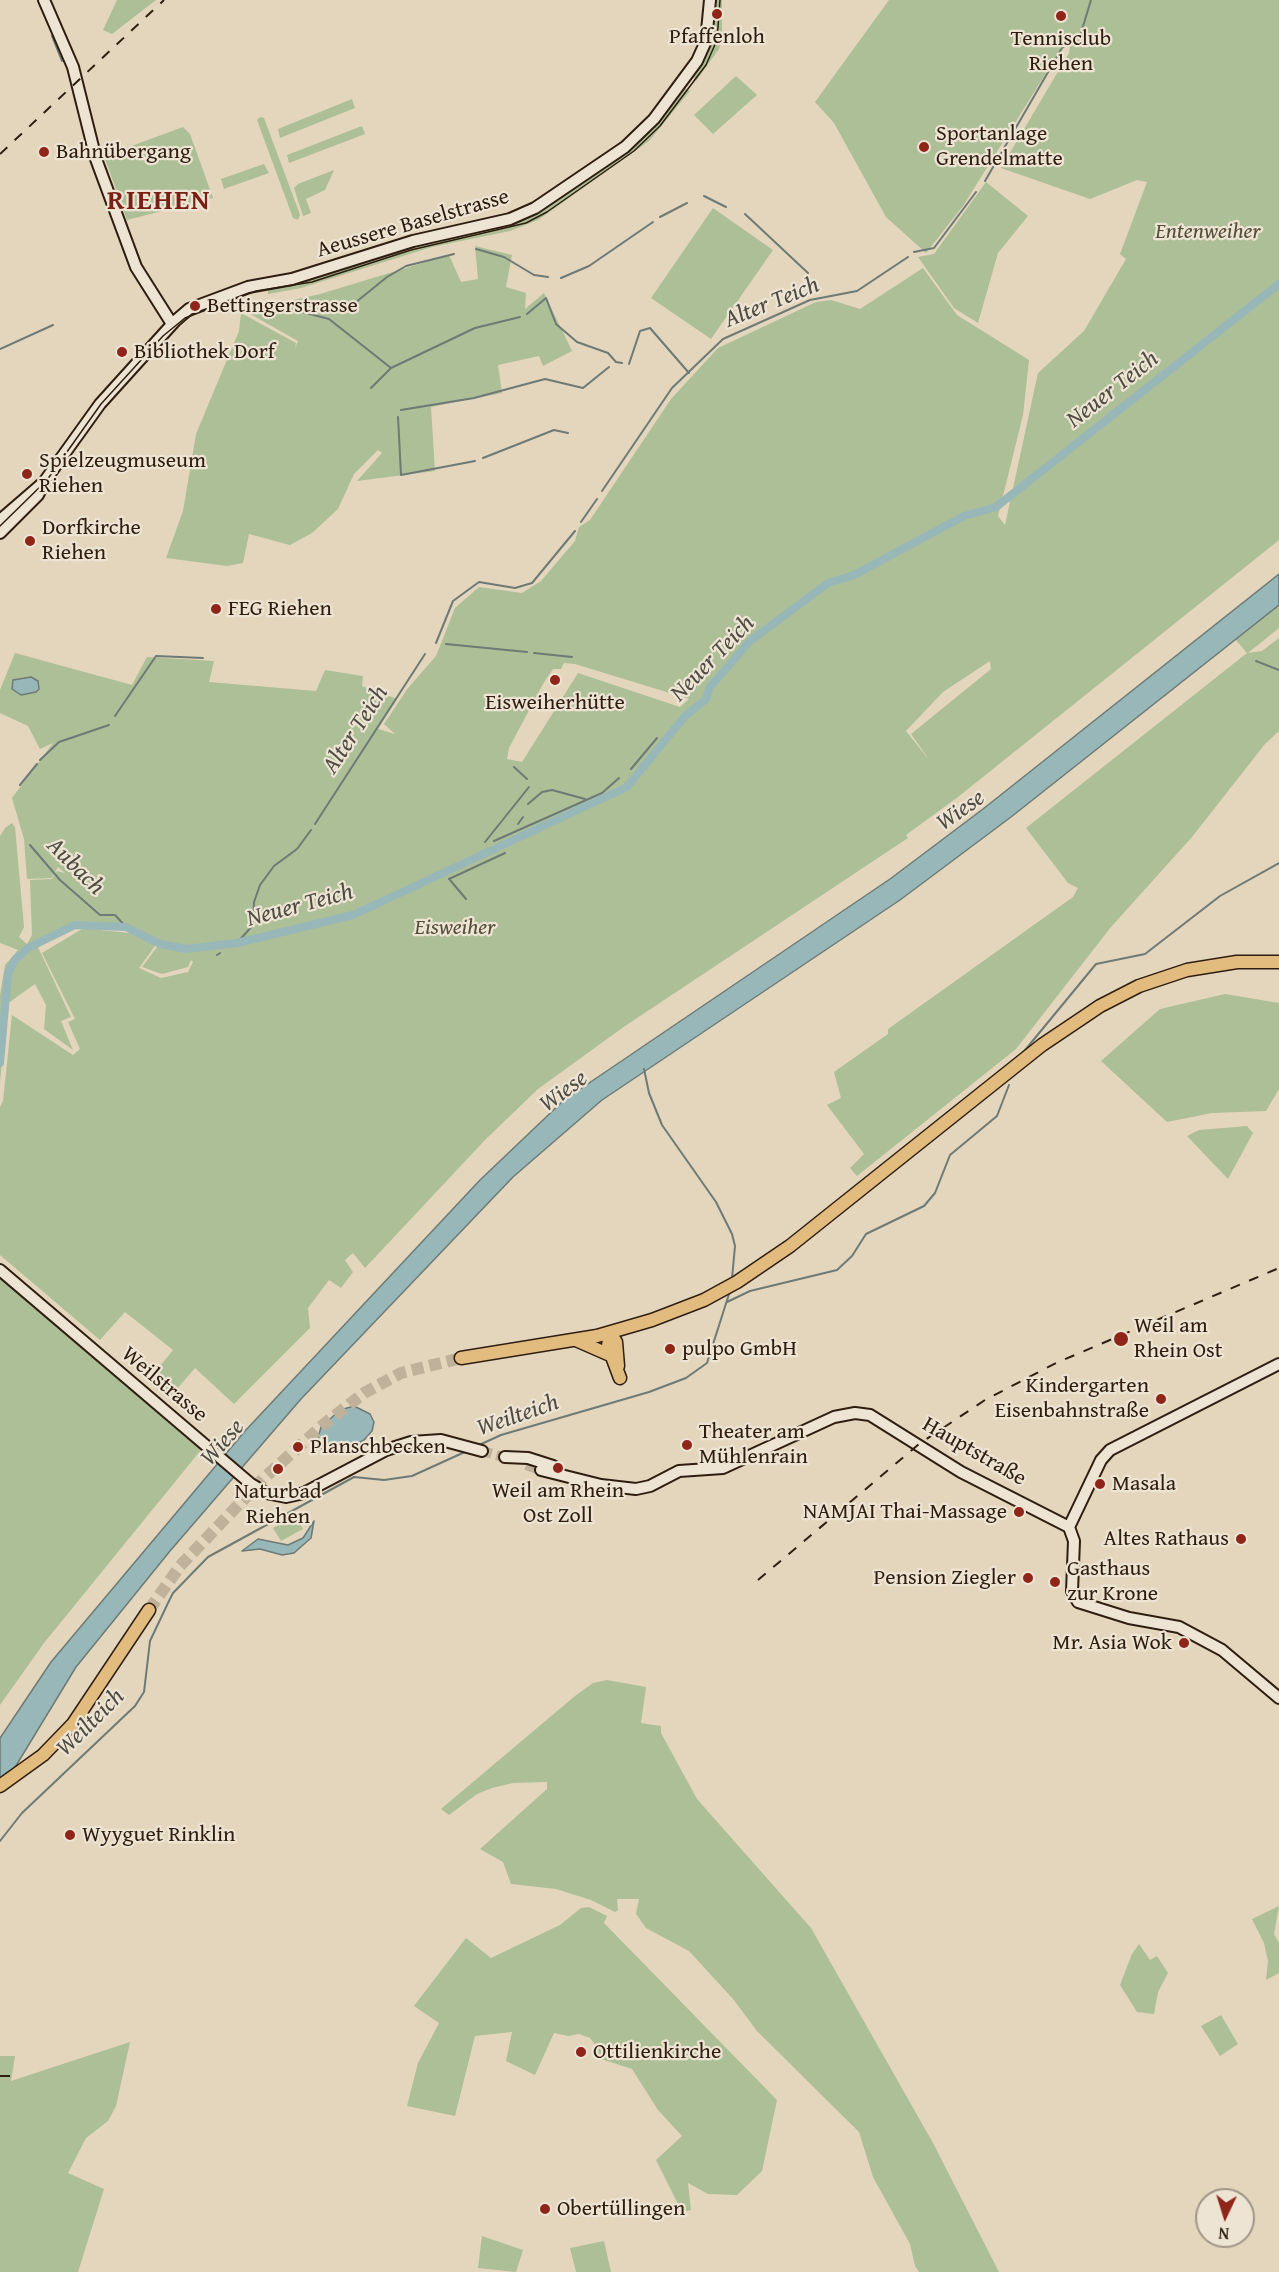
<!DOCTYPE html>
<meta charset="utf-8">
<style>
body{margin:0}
#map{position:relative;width:1279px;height:2272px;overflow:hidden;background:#e3d6bd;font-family:"Gentium Book Plus",serif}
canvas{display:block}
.north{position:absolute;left:1195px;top:2188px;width:60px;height:60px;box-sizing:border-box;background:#ede4d4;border:2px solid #a19586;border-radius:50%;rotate:184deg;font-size:16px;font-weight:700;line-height:24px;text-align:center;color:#2f1e10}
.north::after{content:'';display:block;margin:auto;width:21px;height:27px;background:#8f2418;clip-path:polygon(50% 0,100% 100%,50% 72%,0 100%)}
</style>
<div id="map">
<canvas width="1279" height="2272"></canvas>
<div class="north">N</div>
</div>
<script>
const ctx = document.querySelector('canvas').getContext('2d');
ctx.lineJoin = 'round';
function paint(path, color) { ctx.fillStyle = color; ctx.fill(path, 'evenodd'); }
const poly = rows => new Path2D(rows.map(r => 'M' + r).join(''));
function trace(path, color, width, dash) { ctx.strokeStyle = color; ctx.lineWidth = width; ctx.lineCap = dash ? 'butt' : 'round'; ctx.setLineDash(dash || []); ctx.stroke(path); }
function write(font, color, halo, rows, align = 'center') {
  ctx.font = font + ' "Gentium Book Plus",serif'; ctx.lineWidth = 4.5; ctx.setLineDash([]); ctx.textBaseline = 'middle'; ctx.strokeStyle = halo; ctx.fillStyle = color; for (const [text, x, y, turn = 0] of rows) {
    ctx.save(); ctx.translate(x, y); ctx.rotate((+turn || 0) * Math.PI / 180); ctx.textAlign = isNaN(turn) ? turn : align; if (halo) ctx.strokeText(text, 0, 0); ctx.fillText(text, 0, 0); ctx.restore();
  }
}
const green = poly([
 [117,0,156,0,112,34,103,30],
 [716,0,722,0,722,39,719,49,696,81,692,76,715,23],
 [889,0,1279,0,1279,540,958,797,906,835,908,838,625,1026,538,1089,485,1140,365,1268,353,1253,345,1260,353,1272,341,1288,329,1280,308,1308,310,1328,234,1404,195,1368,170,1397,148,1381,173,1350,125,1312,100,1340,0,1255,0,1107,3,1101,12,1015,73,1055,80,1049,68,1022,75,1019,42,953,82,929,90,929,140,934,155,946,139,968,161,978,188,972,193,962,191,960,188,967,162,974,142,967,157,947,137,928,114,925,75,924,37,945,71,1017,61,1021,73,1050,44,1029,46,1005,35,984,7,1004,0,1083,0,995,5,965,18,950,0,943,0,836,5,828,12,823,15,827,24,927,19,937,27,944,32,935,30,880,52,879,57,871,65,873,58,867,52,878,27,879,24,839,12,798,53,743,40,749,28,726,0,713,0,690,15,653,132,685,147,657,214,661,209,682,316,691,325,670,363,676,362,686,397,699,378,729,395,734,384,724,408,688,436,656,455,608,479,587,522,593,541,581,575,541,579,527,590,520,671,399,718,348,816,302,831,300,860,309,923,268,957,315,1029,360,1023,415,998,516,1005,525,1038,373,1084,331,1126,259,1120,254,1147,182,1137,180,1090,199,1001,168,1069,53,1071,33,963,206,926,253,886,217,834,123,815,102],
 [990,661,991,669,911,734,930,761,906,731,943,692],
 [564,663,575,664,689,699,680,707,578,673,522,762,507,759,509,748,543,684,553,669,561,669],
 [736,76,757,95,713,134,694,115],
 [683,87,690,91,649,141,538,220,510,231,432,247,301,288,268,294,268,290,415,243,501,225,636,143],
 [352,99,355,108,280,138,278,129],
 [260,117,264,118,289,185,300,215,298,220,293,218,257,120],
 [362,126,365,134,289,163,287,155],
 [183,127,190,134,213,198,127,220,104,156],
 [264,164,269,173,224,189,221,179],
 [334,170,325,190,306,199,311,213,303,216,294,188,298,184],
 [986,182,1028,216,998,253,978,323,954,308,918,257,934,254],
 [713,208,773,250,711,339,651,298],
 [475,246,512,255,506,287,526,293,525,309,544,293,572,351,543,366,539,356,498,365,502,393,431,407,435,471,357,481,382,453,378,450,354,474,338,509,312,533,290,545,249,534,243,563,227,566,166,558,183,511,196,434,239,331,241,313,296,343,295,348,298,341,245,311,320,294,449,255,461,282,478,279],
 [1279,605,1279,628,1248,653,1262,651,1279,638,1279,731,1265,744,1192,837,1111,927,1016,1049,857,1176,850,1168,864,1154,827,1105,841,1098,834,1072,888,1034,888,1029,1073,897,1078,888,1068,883,1026,828,1247,653,1235,639],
 [1225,994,1279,1003,1279,1089,1266,1111,1212,1113,1167,1122,1101,1061,1160,1009],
 [1247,1126,1253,1133,1228,1179,1187,1136,1199,1130],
 [0,1270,205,1445,44,1643,0,1705],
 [295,1515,303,1529,281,1541,273,1528],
 [607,1680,646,1687,641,1723,661,1726,661,1733,697,1799,811,1928,933,2143,999,2272,919,2272,915,2266,910,2244,873,2177,859,2132,757,2031,733,1999,689,1951,646,1928,636,1914,639,1899,617,1899,618,1910,615,1912,591,1900,556,1889,511,1884,503,1862,480,1849,547,1789,547,1782,513,1783,492,1788,477,1794,449,1815,441,1809,575,1696,593,1683],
 [1279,1906,1274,1934,1279,1943,1279,1973,1266,1980,1268,1961,1264,1943,1252,1919],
 [589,1907,607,1916,604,1923,777,2100,762,2171,737,2195,708,2194,688,2183,691,2210,682,2212,656,2160,682,2136,658,2110,632,2069,601,2059,597,2047,590,2038,579,2034,568,2036,554,2033,535,2075,506,2061,512,2032,475,2036,455,2116,407,2106,418,2063,439,2023,414,2006,466,1938,491,1958,560,1925,581,1908],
 [1139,1944,1150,1960,1157,1956,1168,1973,1158,1992,1154,2014,1137,2012,1120,1985,1132,1954],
 [1221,2015,1238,2044,1220,2056,1201,2026],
 [130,2042,116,2106,108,2121,86,2138,68,2173,104,2189,78,2272,0,2272,0,2056,15,2056,11,2081],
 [482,2236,523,2250,516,2272,478,2268],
 [604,2241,611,2272,576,2272,570,2248]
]);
const water = poly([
 [1279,574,1279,605,1011,817,900,900,602,1100,513,1177,301,1399,170,1551,76,1667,0,1792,0,1738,51,1662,245,1431,480,1180,564,1100,890,879,983,809,1279,574],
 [31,677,38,681,39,689,36,692,21,695,12,689,13,680,31,677],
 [354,1406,370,1414,374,1422,372,1431,364,1440,344,1451,336,1453,324,1451,319,1446,318,1438,321,1427,340,1410,354,1406],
 [314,1521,311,1538,294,1553,282,1555,260,1549,242,1551,258,1539,288,1545,303,1538,314,1521]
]);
const stream = poly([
 [52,36,62,61],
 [985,181,1062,48,1081,33,1091,0],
 [704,196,726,207],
 [745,214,808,273],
 [660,217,687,203],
 [476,249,504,257,534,275,548,277],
 [914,252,934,248,976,192],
 [561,278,589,266,653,222],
 [302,312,329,319,391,368,475,328,520,317],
 [306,312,345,311,387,277,406,266,454,254],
 [527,314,546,298,556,324,577,342,608,353,616,362,622,363],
 [0,349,53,325],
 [629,364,640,331,650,328,689,373],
 [371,388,391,368],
 [401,410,474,398,545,379,583,388,609,367],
 [398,417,401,475,475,461],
 [483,458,554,430,568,433],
 [602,491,672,388,723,339,810,300,857,291,908,257],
 [581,522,597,499],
 [436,643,453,601,479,582,515,588,532,583,575,531],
 [446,644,527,652],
 [534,653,572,657],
 [1256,661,1279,670],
 [115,716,156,656,203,658],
 [680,718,684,717],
 [40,760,59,742,109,725],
 [514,767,527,779],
 [631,769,657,738],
 [20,785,37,764],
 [528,804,542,792,552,790,585,799],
 [315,824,425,654],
 [518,824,523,817],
 [494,841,602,793,619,778],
 [485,842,529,787],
 [30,845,60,880,100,915,115,915,126,927],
 [449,879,505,853],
 [450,880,466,899],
 [237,943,253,925,254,902,260,885,274,866,297,849,311,830],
 [217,955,220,953],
 [1021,1055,1096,964,1145,954,1220,896,1279,863],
 [644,1069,649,1093,662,1125,716,1202,732,1234,735,1246,732,1279],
 [727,1302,750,1291,837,1270,852,1256,866,1234,924,1206,935,1193,950,1155,997,1116,1009,1085],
 [477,1446,501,1435,649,1392,686,1378,707,1363,730,1291],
 [0,1841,22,1813,135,1706,144,1692,150,1641,168,1603,173,1593,208,1557,354,1477,384,1480,412,1476,467,1451]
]);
const canal = poly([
 [0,1063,8,973,15,960,28,948,75,925,126,927,160,944,186,949,237,943,353,915,627,787,685,716,706,699,710,687,750,641,828,583,854,575,964,516,996,507,1279,284]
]);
const secondaryTunnel = poly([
 [482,1451,500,1456],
 [526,1465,541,1470]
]);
const primaryTunnel = poly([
 [149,1610,180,1566,263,1479,323,1425,364,1393,401,1373,461,1358]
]);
const secondary = poly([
 [44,0,73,67,96,159,136,267,172,324],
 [0,520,44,482],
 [0,533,38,495,44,482,100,404,175,321,189,309,248,287,292,279,413,241,510,219,535,208,625,147,654,119,697,61,706,41,710,0],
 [0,1270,251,1484,266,1493,286,1497,304,1493,386,1450,411,1442,441,1440,482,1451],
 [505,1457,528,1458,553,1466],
 [541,1470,601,1485,636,1489,650,1486,679,1471,723,1468,834,1417,855,1413,870,1415,961,1472,1069,1527,1074,1541,1072,1591,1078,1602,1129,1618,1179,1627,1222,1650,1279,1698],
 [1069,1527,1101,1460,1110,1450,1279,1364]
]);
const primary = poly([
 [610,1333,608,1346,620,1378],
 [610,1333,616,1342,618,1366],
 [578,1341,610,1355],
 [461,1358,597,1336,652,1320,704,1300,737,1282,790,1246,1042,1045,1100,1006,1139,986,1187,970,1237,962,1279,962],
 [0,1786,43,1755,73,1724,149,1610]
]);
const tram = poly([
 [0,526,47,480,101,404,163,336,185,318,256,291,312,282,411,250,526,223,547,212,634,151,660,126,706,65,717,40,720,0]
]);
const rail = poly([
 [0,154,164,0],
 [758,1580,919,1444,985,1400,1056,1363,1279,1268],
 [0,2076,12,2076]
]);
const markers = [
 [717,14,6,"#8f2418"],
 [1061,16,6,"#8f2418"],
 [924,147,6,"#8f2418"],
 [44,152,6,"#8f2418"],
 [195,306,6,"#8f2418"],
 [122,352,6,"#8f2418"],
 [27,474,6,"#8f2418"],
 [30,541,6,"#8f2418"],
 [216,609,6,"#8f2418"],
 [555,680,6,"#8f2418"],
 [1121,1339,8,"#8f2418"],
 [670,1349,6,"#8f2418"],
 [1161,1399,6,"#8f2418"],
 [687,1445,6,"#8f2418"],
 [298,1447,6,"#8f2418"],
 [558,1468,6,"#8f2418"],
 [278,1469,6,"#8f2418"],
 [1100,1484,6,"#8f2418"],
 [1019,1512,6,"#8f2418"],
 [1241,1539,6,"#8f2418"],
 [1028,1578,6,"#8f2418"],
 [1055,1582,6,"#8f2418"],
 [1184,1643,6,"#8f2418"],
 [70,1835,6,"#8f2418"],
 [581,2052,6,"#8f2418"],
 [545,2209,6,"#8f2418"]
];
const poiNames = [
 ["Pfaffenloh",717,37,"center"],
 ["Tennisclub",1061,39,"center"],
 ["Riehen",1061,64,"center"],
 ["Sportanlage",936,134],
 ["Grendelmatte",936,159],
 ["Bahnübergang",56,152],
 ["Bettingerstrasse",207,306],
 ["Bibliothek Dorf",134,352],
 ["Spielzeugmuseum",39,461],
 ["Riehen",39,486],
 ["Dorfkirche",42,528],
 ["Riehen",42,553],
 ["FEG Riehen",228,609],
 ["Eisweiherhütte",555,703,"center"],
 ["Weil am",1134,1326],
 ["Rhein Ost",1134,1351],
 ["pulpo GmbH",682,1349],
 ["Kindergarten",1149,1386,"right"],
 ["Eisenbahnstraße",1149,1411,"right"],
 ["Theater am",699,1432],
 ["Mühlenrain",699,1457],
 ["Planschbecken",310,1447],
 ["Masala",1112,1484],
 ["Weil am Rhein",558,1491,"center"],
 ["Ost Zoll",558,1516,"center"],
 ["Naturbad",278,1492,"center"],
 ["Riehen",278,1517,"center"],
 ["NAMJAI Thai-Massage",1007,1512,"right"],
 ["Altes Rathaus",1229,1539,"right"],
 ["Gasthaus",1067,1569],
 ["zur Krone",1067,1594],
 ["Pension Ziegler",1016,1578,"right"],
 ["Mr. Asia Wok",1172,1643,"right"],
 ["Wyyguet Rinklin",82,1835],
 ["Ottilienkirche",593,2052],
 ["Obertüllingen",557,2209]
];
const streetNames = [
 ["Aeussere Baselstrasse",413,224,-16],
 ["Weilstrasse",164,1385,40],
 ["Hauptstraße",974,1452,30]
];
const parkNames = [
 ["Entenweiher",1208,232],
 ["Eisweiher",455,928]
];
const waterNames = [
 ["Alter Teich",772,303,-22],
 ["Neuer Teich",1113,390,-38],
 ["Neuer Teich",713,659,-46],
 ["Alter Teich",356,730,-57],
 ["Wiese",961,811,-35],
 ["Aubach",75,867,45],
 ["Neuer Teich",300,906,-15],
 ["Wiese",564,1092,-37],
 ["Weilteich",518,1416,-19],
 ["Wiese",223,1443,-49],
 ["Weilteich",91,1723,-45]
];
const districtNames = [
 ["RIEHEN",159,202]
];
paint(green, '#adbf96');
paint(water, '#97b7b9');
trace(water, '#6d7a75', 1.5);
trace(stream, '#6d7a75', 2);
trace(canal, '#97b7b9', 8);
trace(secondaryTunnel, '#bfb19a', 10, [10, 5]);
trace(primaryTunnel, '#bfb19a', 12, [12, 6]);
trace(secondary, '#2f1e10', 14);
trace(primary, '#2f1e10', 15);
trace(secondary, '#ede4d4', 10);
trace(primary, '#e2bb7e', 12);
trace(tram, '#2f1e10', 1.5);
trace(rail, '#2f1e10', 2, [10, 10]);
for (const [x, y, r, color] of markers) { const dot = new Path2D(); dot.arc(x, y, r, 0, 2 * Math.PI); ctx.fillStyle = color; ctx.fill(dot); trace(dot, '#ede4d4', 2); }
write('22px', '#2f1e10', '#ede4d4', poiNames, 'left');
write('22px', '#2f1e10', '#ede4d4', streetNames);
write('italic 22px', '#554e38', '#ede4d4', parkNames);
write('italic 24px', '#4e4c43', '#ede4d4', waterNames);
ctx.letterSpacing = '1.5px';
write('bold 28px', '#7a1f14', '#ede4d4', districtNames);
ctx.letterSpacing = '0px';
</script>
